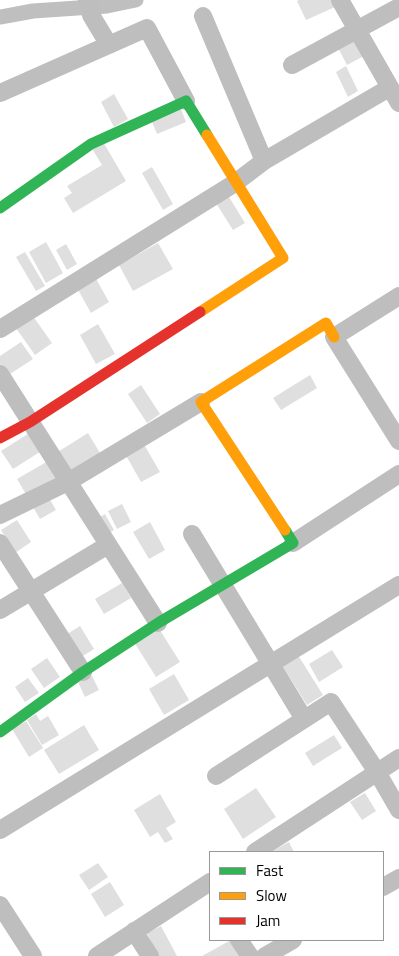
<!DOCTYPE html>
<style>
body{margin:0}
#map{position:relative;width:399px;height:956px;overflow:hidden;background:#fff;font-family:"Titillium Web",sans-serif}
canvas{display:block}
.legend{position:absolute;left:209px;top:851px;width:175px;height:90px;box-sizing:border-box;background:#fff;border:1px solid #999;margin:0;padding:6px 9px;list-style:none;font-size:15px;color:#000}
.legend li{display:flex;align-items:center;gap:10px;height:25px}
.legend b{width:25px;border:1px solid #999}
</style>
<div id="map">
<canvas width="399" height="956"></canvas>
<ul class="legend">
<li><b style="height:6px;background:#30b455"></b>Fast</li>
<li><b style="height:6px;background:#ff9f0a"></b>Slow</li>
<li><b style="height:6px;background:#e5322d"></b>Jam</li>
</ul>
</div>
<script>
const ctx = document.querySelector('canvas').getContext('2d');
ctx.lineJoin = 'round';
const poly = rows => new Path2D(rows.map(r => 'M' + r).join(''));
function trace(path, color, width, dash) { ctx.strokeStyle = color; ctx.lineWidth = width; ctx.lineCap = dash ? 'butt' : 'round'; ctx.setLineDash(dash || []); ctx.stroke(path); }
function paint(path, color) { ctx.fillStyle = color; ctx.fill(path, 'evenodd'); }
const canal = poly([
 [0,17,33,11,107,6,136,0]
]);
const building = poly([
 [299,0,332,0,335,7,306,20,297,1],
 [353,35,364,56,347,65,336,44],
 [346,66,358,91,348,97,336,72],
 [114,94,128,119,114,127,101,102],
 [181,109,186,122,157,134,152,122],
 [102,140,126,181,73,213,64,198,72,193,67,186,102,165,91,147],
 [152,167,173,204,163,210,142,173],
 [226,192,245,223,233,230,214,200],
 [46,242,63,273,46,283,29,252],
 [158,243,173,269,133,291,119,265],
 [66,244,77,264,67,270,56,250],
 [25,252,45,286,36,291,16,257],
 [95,277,109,302,91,313,77,288],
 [30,312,52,343,35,355,13,324],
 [98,324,115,354,96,364,80,335],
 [21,342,33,359,7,376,0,364,0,356],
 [310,375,317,388,281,410,273,398],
 [141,385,160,414,147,423,128,394],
 [31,432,43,450,13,469,1,451],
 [88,433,100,453,68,473,56,453],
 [142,441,160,472,141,482,124,452],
 [48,461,58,478,27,496,17,479],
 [49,498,56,510,40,519,33,507],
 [122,504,131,522,117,529,108,511],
 [105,514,114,530,106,535,97,519],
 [17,520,31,542,15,553,1,530],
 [150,522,165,550,149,559,133,532],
 [122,583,131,598,104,614,95,599],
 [80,626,94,649,78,659,64,636],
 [158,627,180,662,156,677,134,642],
 [332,650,343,667,319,682,309,664],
 [296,652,323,695,307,705,280,662],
 [47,658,60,677,44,688,31,669],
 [174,674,189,700,164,715,149,689],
 [92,676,99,690,85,697,78,682],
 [28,678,39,693,25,702,15,687],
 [36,714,40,721,48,716,59,735,42,745,27,720],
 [26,721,43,748,29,757,12,729],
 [84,725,99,750,59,774,44,750],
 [334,735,342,748,313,766,305,753],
 [256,788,276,817,243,839,224,809],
 [365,793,376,811,362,820,350,802],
 [160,794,176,822,166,828,173,839,165,843,158,832,150,837,134,810],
 [289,842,294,852,271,852],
 [98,863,108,877,89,890,79,875],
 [110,882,124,905,105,917,91,894],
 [161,926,177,956,158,956,147,933],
 [231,940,245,956,202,956]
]);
const street = poly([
 [87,0,91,15,109,45],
 [340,0,399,103],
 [203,16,264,161],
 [292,65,399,7],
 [0,93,147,28,186,101],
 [399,296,334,337,399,441],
 [0,329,235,183,264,161,389,88],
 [0,374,158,623],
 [0,515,68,482,201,402],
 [192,534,304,719],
 [0,543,83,672],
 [293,543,399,474],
 [0,610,108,545],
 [216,776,331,702,377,772,399,810],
 [0,830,399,585],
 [255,852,399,758],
 [383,887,399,878],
 [0,905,33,956],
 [134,931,150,956],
 [239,940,250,956],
 [97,956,210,882],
 [265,956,293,940]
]);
const fast = poly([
 [0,208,91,144,186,101,207,135],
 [0,732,83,672,158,623,293,543,285,530]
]);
const slow = poly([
 [200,312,283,258,207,135],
 [285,530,201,402,326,323,334,337]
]);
const jam = poly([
 [0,438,30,422,200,312]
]);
trace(canal, '#bfbfbf', 15);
paint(building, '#dfdfdf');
trace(street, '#bebebe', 18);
trace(fast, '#30b455', 11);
trace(slow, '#ff9f0a', 11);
trace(jam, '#e5322d', 11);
</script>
